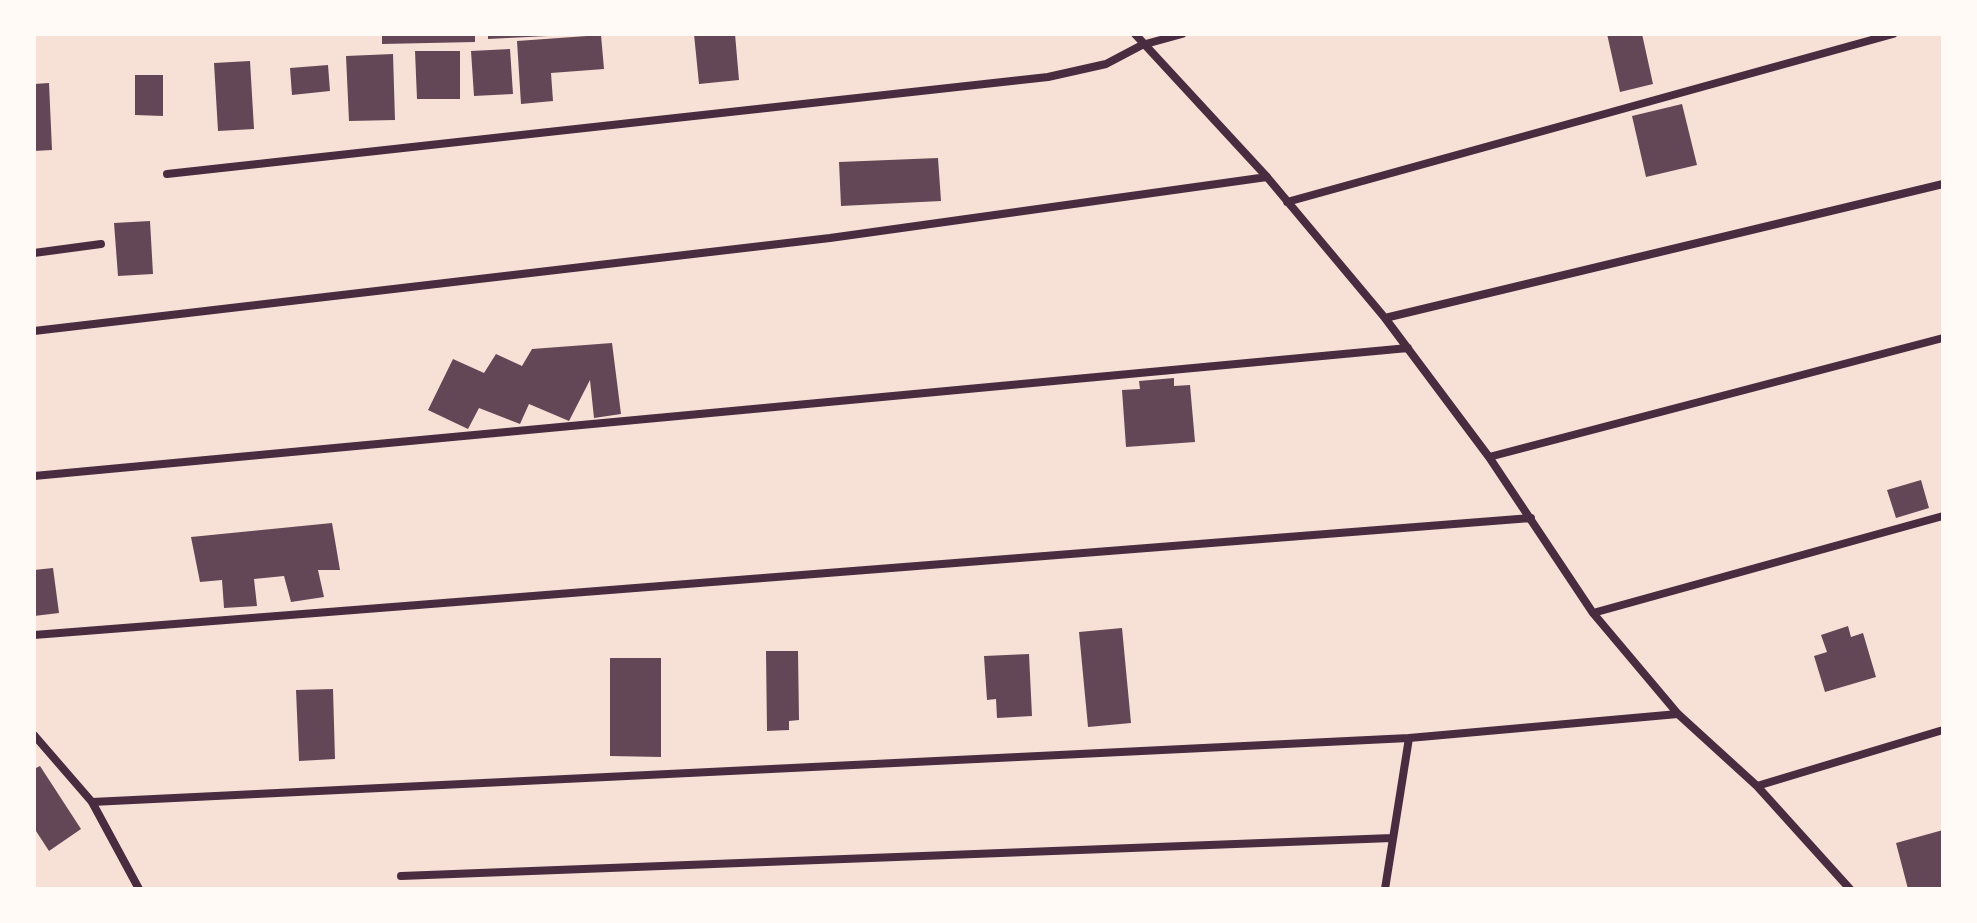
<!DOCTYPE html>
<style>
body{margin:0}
#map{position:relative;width:1977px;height:923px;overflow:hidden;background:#f7e1d7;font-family:Rubik,sans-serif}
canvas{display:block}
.frame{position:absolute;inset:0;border:36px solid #fffaf5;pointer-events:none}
</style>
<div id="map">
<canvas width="1977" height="923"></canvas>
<div class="frame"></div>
</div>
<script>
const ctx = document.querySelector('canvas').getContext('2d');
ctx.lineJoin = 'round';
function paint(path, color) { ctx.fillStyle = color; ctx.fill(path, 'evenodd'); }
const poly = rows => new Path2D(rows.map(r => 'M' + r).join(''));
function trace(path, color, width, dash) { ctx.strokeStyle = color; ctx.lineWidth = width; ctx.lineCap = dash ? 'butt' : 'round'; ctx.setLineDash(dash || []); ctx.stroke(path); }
const building = poly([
 [382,34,475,34,475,42,382,44],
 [488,34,548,34,548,36,488,39],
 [694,34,735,34,739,80,699,84],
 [1607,34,1642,34,1653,84,1620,92],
 [601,35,604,69,551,73,553,101,521,104,517,41],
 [510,49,513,94,474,96,471,51],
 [415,51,460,51,460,99,417,99],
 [393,54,395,120,349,121,346,56],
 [250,61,254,129,218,131,214,63],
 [328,65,330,91,292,95,290,68],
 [135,75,163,75,163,116,135,115],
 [49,83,52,150,34,151,34,84],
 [1682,104,1697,165,1646,177,1632,116],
 [938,158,941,201,841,206,839,162],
 [150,221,153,274,118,276,114,223],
 [612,343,621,414,594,418,590,380,569,421,529,404,520,424,479,408,468,429,428,410,453,359,484,373,496,354,522,366,532,349],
 [1174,378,1174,386,1190,385,1195,442,1126,447,1122,390,1140,389,1139,381],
 [1921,480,1929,508,1896,518,1887,490],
 [332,523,340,570,318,570,324,597,291,602,284,576,254,579,257,606,224,608,222,580,200,582,191,537],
 [53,568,59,613,34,616,34,570],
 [1848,626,1851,637,1863,633,1876,677,1825,692,1814,656,1827,652,1821,635],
 [1122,628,1131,723,1088,727,1079,632],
 [766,651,798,651,799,720,789,721,789,730,767,731],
 [1029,654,1032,716,997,718,996,699,987,700,984,656],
 [610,658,661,658,661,757,610,756],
 [333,689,335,759,299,761,296,690],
 [40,766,81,829,49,851,34,828,34,769],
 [1943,830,1943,889,1908,889,1896,843]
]);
const minor = poly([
 [1135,34,1267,177,1385,318,1489,457,1593,613,1678,714,1757,786,1850,889],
 [167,174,1048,77,1106,64,1142,45,1182,34],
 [1287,202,1893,34],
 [34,253,101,244],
 [1385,318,1943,184],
 [34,331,830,238,1267,177],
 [1489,457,1943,338],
 [34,476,1408,348],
 [1593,613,1943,516],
 [34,635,1531,518],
 [34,735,92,802,139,889],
 [1757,786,1943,730],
 [92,802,1409,738,1678,714],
 [401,876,1392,838],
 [1385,889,1409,738]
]);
paint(building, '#644757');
trace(minor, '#4a2c40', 8);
</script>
